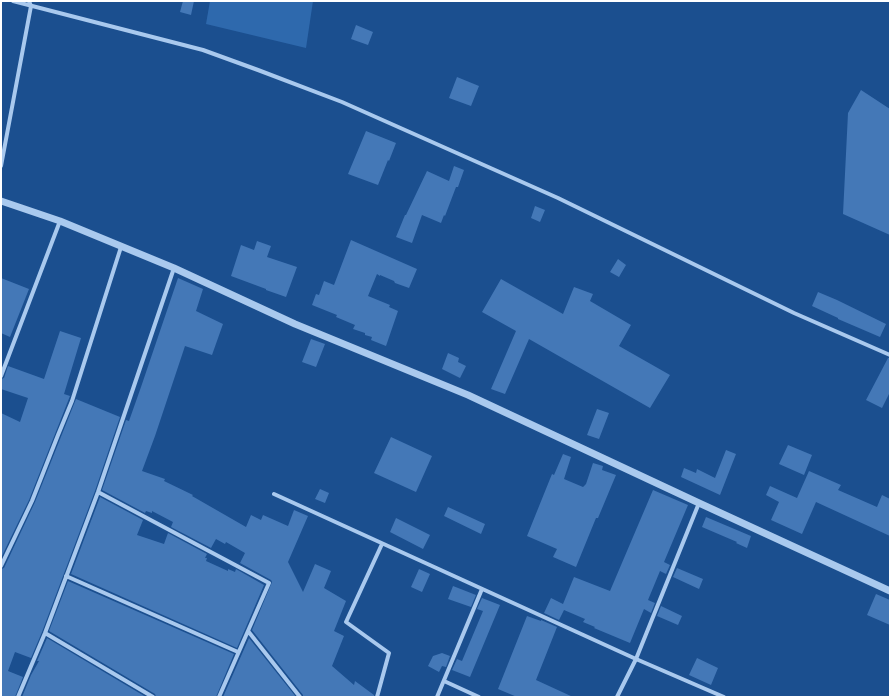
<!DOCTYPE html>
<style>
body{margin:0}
#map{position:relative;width:891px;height:698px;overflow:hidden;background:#1b4f8f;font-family:"PT Sans Narrow",sans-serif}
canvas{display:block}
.frame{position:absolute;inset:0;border:2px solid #fff;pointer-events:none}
</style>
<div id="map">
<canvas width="891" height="698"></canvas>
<div class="frame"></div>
</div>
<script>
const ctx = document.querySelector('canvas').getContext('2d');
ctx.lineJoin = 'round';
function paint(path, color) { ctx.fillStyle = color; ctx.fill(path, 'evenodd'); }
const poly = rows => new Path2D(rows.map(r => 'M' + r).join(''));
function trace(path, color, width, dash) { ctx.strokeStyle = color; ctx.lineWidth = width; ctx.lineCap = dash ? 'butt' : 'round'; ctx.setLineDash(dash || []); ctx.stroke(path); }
const green = poly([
 [210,1,313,1,306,48,206,24]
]);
const building = poly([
 [183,1,194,1,191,15,180,12],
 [356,25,373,32,368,45,351,39],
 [457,77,479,86,471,106,449,98],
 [861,90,890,109,890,235,843,214,848,113],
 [366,131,396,143,389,161,388,160,378,185,348,174],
 [454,166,464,170,458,187,456,187,445,216,444,215,441,223,422,215,412,243,396,237,405,215,406,215,427,171,449,181],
 [535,206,545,210,540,222,531,218],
 [351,240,417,269,409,288,395,283,394,281,380,275,380,276,377,274,368,296,390,305,389,307,398,311,386,346,371,340,372,337,365,335,365,333,353,329,355,325,336,317,337,315,312,305,316,294,319,295,324,281,334,285],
 [257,241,271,246,267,257,297,267,286,297,266,290,266,289,231,276,241,245,254,250],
 [618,259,626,265,619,277,610,272],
 [1,278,29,289,10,337,1,333],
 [178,278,203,289,196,311,223,324,212,355,185,346,155,436,142,471,165,479,164,481,193,495,192,496,246,527,251,515,261,520,263,515,288,526,294,510,308,516,288,562,303,592,315,564,331,571,324,588,346,601,334,631,344,636,332,666,354,685,355,681,374,695,374,697,303,697,303,695,252,630,272,582,271,580,240,563,245,553,226,542,225,544,216,539,211,548,171,527,173,522,152,511,152,513,146,511,145,513,102,490,126,420,129,421,141,387],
 [501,279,563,314,574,287,593,294,590,301,631,325,619,346,670,375,650,408,529,339,505,394,491,389,516,331,482,312],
 [818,292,837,300,886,324,880,337,838,319,838,318,812,306],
 [60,331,81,338,64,394,70,396,29,500,1,558,1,413,20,422,28,398,1,389,1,379,4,378,8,366,44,379],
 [311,339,325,344,316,367,302,362],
 [448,353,459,358,458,362,466,366,460,378,442,369],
 [888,358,890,358,890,392,882,408,866,400],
 [76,399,120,417,95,491,42,632,31,658,15,652,8,671,23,677,15,697,1,697,1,569,4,568,35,502],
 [597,409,609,413,599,439,587,435],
 [391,437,432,456,416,492,374,473],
 [788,445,812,455,804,475,779,464],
 [726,450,736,454,720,495,681,477,684,468,696,473,697,469,715,478],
 [563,454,571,457,564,479,583,487,586,484,593,463,603,466,602,470,616,475,598,518,596,518,576,567,553,557,557,549,527,536,552,474,554,475],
 [809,471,841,485,838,490,877,507,882,495,890,499,890,536,816,502,802,534,771,520,779,502,766,495,770,486,797,498],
 [320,489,329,493,325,503,315,499],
 [653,490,688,505,664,562,670,565,666,574,660,571,648,600,655,603,651,613,644,609,630,643,594,628,595,627,583,622,585,619,564,610,559,620,544,613,551,598,563,604,574,577,610,591],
 [100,497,143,520,137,535,164,544,168,533,207,554,205,558,207,558,206,561,228,571,228,569,235,572,236,569,264,585,237,648,71,574],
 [448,507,485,524,481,534,444,516],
 [706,517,751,536,747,548,736,543,737,542,702,527],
 [396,518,430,535,423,549,390,532],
 [677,568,703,579,699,589,673,577],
 [419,569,430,574,422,592,411,587],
 [68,581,234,654,216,697,156,697,155,694,49,631],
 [453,586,476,595,471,607,448,599],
 [876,594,890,600,890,625,867,615],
 [482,598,500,605,470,677,452,670,457,659,462,661,483,611,477,609],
 [661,606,682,616,678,625,657,616],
 [527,616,541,621,541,620,557,627,536,680,573,697,517,697,498,689],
 [47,638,146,697,22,697,31,675,39,661,37,661],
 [249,638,296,697,223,697],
 [442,653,450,656,446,667,442,666,439,672,428,666,433,656],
 [697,658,718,668,711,685,689,675]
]);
const minor = poly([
 [13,1,203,50,258,70,342,102,558,198,794,313,890,355],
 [1,166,31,6,29,1],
 [1,376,60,221],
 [98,492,269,583,219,697],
 [274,494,636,659,724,697],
 [1,566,32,501,58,435,72,401,121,247],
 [66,576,238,652],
 [248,631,300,697],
 [45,633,153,697],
 [444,681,479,697],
 [18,697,45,633,98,492,174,268],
 [377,697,389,653,346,622,382,544],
 [437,697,482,589],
 [617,697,636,659,699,503]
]);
const tertiary = poly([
 [1,201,60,221,174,268,295,324,468,395,699,503,890,591]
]);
paint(green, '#2e69ad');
paint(building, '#4478b7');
trace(minor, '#a9c9ee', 4);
trace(tertiary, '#a9c9ee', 7);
</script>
